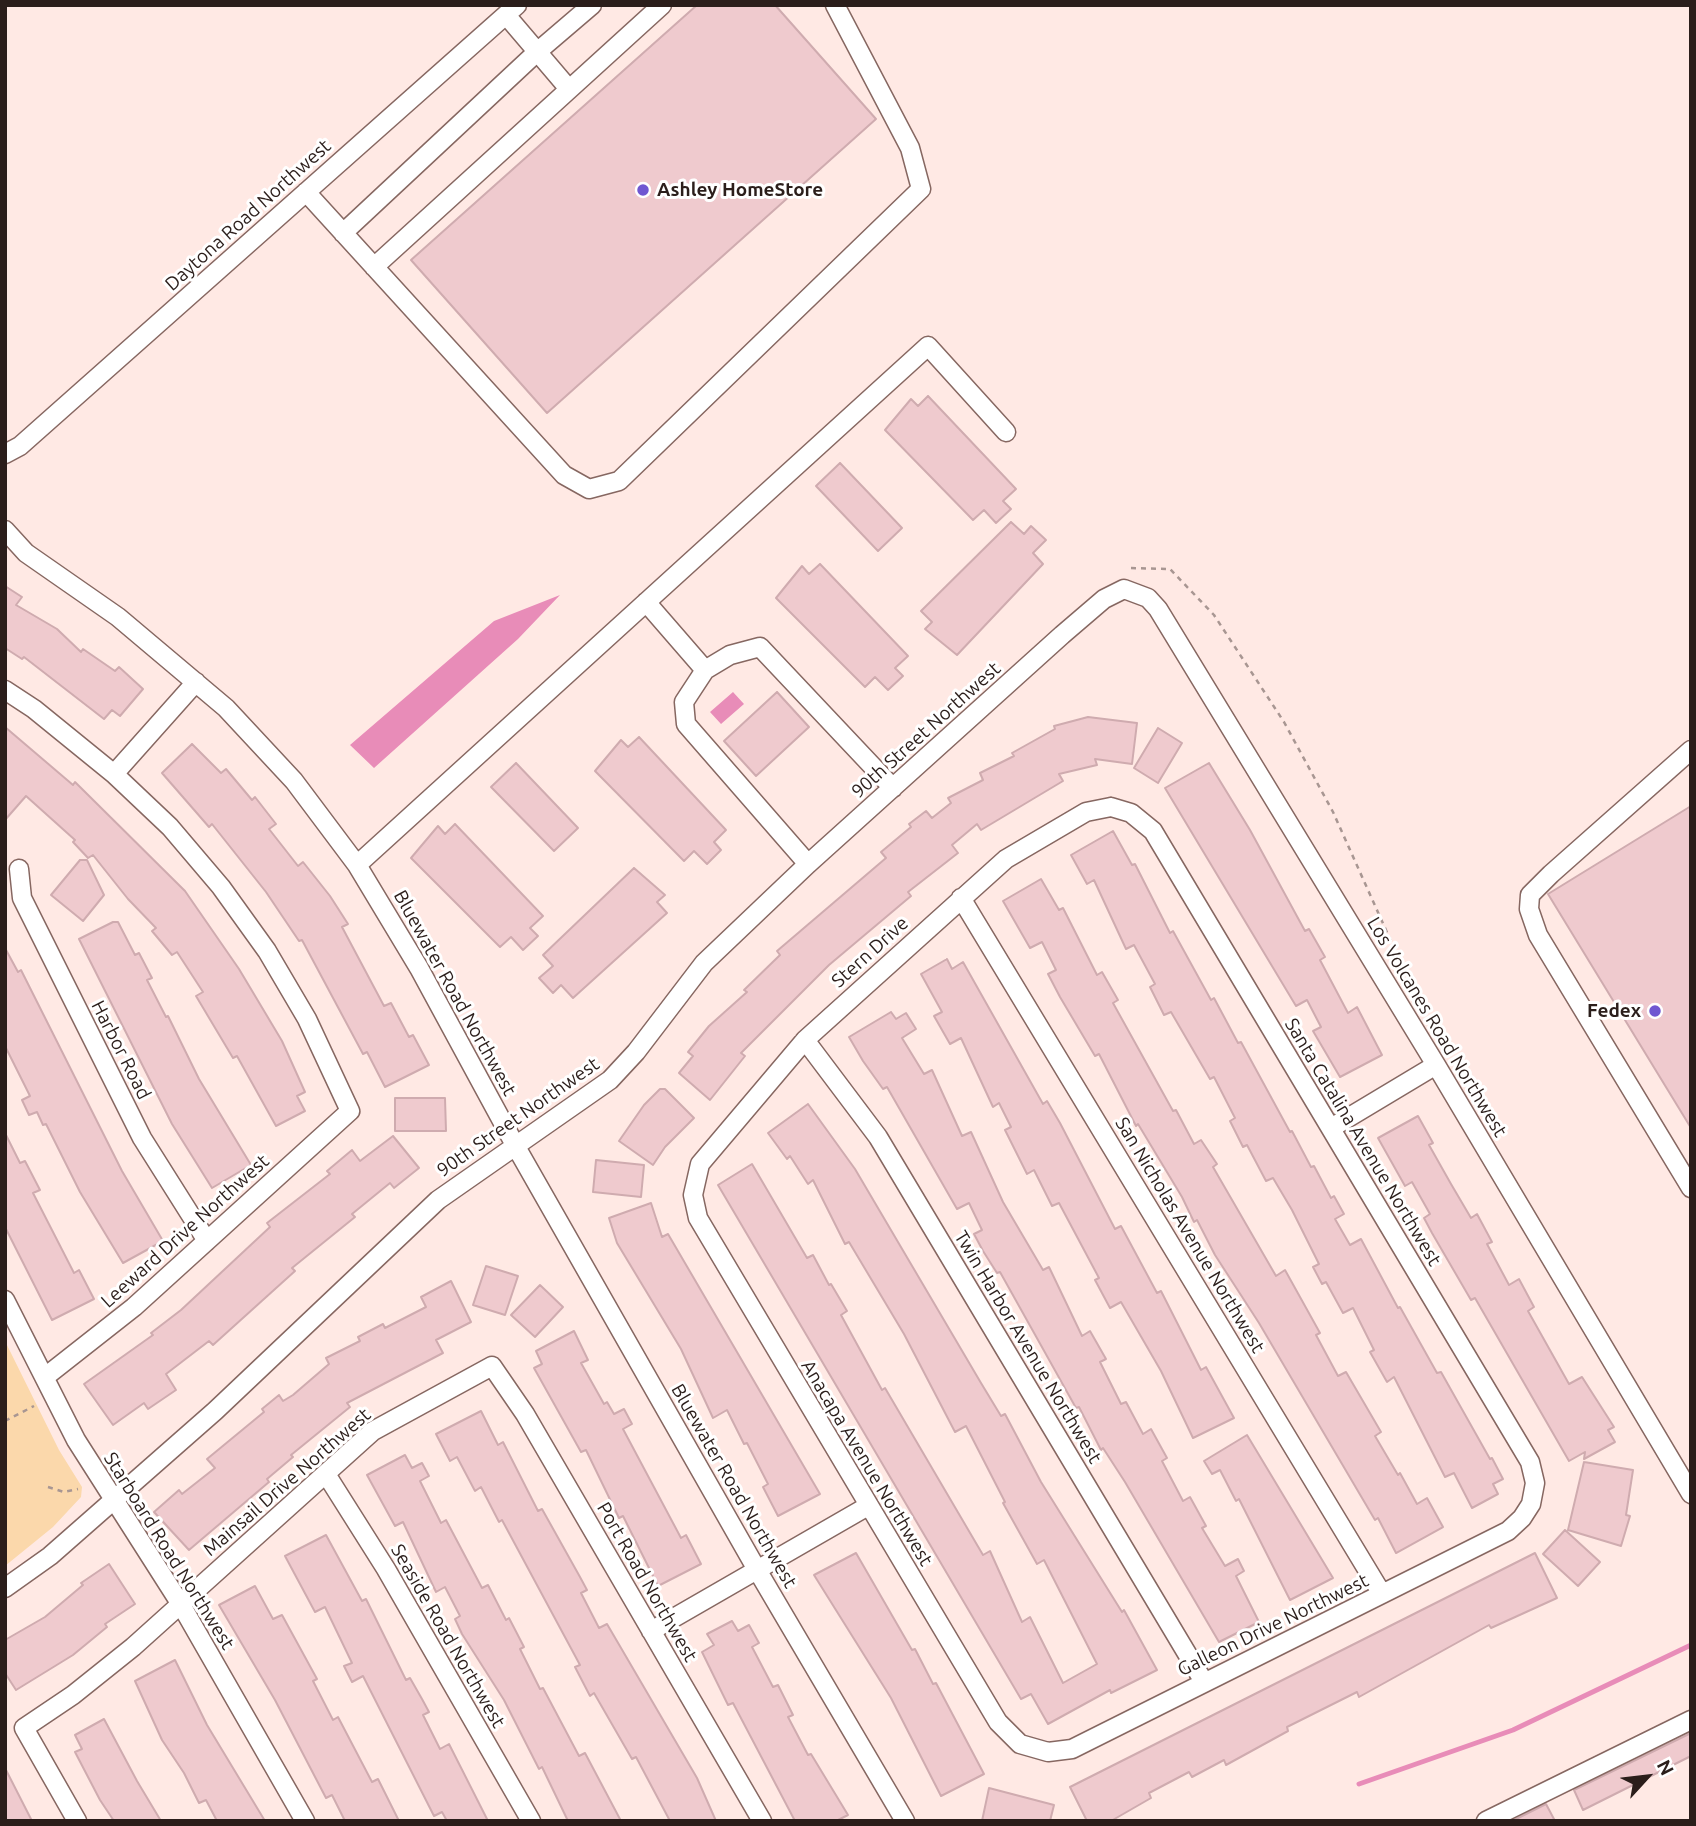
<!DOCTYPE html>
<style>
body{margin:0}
#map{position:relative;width:1696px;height:1826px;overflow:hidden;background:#ffe9e4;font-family:Ubuntu,sans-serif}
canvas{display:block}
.frame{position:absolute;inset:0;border:7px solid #2b1e1b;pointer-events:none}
.north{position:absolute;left:1612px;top:1742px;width:70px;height:70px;-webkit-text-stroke:5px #fff;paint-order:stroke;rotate:63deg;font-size:19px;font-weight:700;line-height:28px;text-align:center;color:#2b1e1b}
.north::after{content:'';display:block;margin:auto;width:24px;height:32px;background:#2b1e1b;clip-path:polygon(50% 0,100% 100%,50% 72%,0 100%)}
</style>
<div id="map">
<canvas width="1696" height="1826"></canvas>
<div class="frame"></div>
<div class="north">N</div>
</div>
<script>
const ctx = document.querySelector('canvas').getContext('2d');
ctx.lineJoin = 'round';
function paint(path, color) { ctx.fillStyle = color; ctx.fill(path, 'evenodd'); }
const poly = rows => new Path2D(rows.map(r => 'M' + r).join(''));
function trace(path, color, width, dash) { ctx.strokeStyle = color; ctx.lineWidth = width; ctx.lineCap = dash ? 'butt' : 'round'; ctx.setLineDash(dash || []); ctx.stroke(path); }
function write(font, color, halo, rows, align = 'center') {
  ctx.font = font + ' Ubuntu,sans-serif'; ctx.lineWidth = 6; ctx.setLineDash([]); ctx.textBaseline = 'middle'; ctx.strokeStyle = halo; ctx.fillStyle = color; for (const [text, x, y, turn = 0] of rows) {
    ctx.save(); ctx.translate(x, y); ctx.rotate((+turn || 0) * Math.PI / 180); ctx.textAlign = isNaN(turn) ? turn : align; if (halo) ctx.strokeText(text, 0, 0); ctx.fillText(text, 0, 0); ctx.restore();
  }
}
const green = poly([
 [5,1341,59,1450,82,1487,81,1497,53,1527,5,1566]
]);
const water = poly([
 [560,595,518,639,374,768,350,745,494,621],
 [733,692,744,704,721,724,710,712]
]);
const stream = poly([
 [1359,1784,1513,1730,1691,1645]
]);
const building = poly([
 [697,5,775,5,876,119,547,413,411,260,697,5],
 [928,396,1016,489,1003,501,1011,509,996,523,984,510,973,520,885,430,911,399,918,406,928,396],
 [840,463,902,528,878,551,816,486,840,463],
 [1011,522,1024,534,1031,526,1046,540,1033,553,1043,564,957,655,925,629,932,622,921,611,1011,522],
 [820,564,908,656,895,668,903,676,888,690,875,677,865,687,776,598,802,566,809,574,820,564],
 [5,586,22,597,16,605,57,629,81,652,83,649,115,671,119,667,143,689,120,716,112,710,104,719,24,657,22,659,5,648,5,586],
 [777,692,809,727,756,776,724,741,777,692],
 [1088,717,1137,723,1132,764,1095,759,1097,765,1059,774,1063,781,981,830,977,824,952,845,958,853,908,892,911,896,829,965,741,1053,745,1056,710,1100,679,1073,693,1056,688,1052,709,1026,747,992,744,990,780,955,777,951,886,858,881,852,911,827,909,824,926,811,932,818,951,803,948,798,983,780,980,773,1014,756,1012,753,1055,729,1054,726,1088,717],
 [5,727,73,785,75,782,185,891,239,969,282,1041,305,1092,297,1096,305,1111,276,1126,237,1056,233,1058,196,996,203,992,177,952,172,955,152,931,156,928,128,899,93,855,88,858,73,842,75,840,26,796,5,820,5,727],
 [1158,728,1182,743,1158,783,1134,768,1158,728],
 [639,737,726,830,714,842,721,850,707,864,694,851,684,861,595,771,621,740,628,747,639,737],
 [192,744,221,773,226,769,252,800,255,797,276,824,269,829,298,866,303,862,330,896,348,924,342,927,384,1006,391,1003,409,1037,413,1035,429,1065,385,1087,367,1052,363,1054,302,940,299,941,266,892,212,824,209,827,162,773,192,744],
 [516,763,578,828,554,851,491,787,516,763],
 [1209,763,1250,830,1305,931,1309,929,1325,957,1320,960,1348,1013,1357,1007,1382,1055,1340,1077,1313,1031,1321,1027,1307,1000,1296,1006,1165,788,1209,763],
 [1691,806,1691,1128,1548,894,1691,806],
 [455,824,543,916,530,928,538,936,523,950,511,937,500,947,411,858,438,826,445,834,455,824],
 [1113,831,1132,865,1135,864,1170,933,1173,931,1211,1000,1214,998,1238,1043,1241,1042,1290,1132,1292,1131,1311,1167,1314,1166,1331,1198,1334,1196,1344,1214,1335,1219,1350,1245,1361,1239,1398,1308,1400,1307,1437,1373,1441,1372,1490,1459,1492,1458,1503,1479,1493,1484,1498,1494,1472,1508,1454,1473,1445,1477,1394,1377,1387,1382,1370,1352,1374,1350,1353,1308,1343,1313,1326,1282,1322,1284,1313,1267,1319,1264,1292,1210,1273,1178,1266,1181,1247,1145,1243,1147,1230,1121,1235,1118,1214,1077,1210,1079,1171,1012,1164,1015,1150,987,1155,984,1134,945,1126,949,1094,880,1087,884,1071,855,1113,831],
 [80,860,87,860,104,895,83,921,51,895,80,860],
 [634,868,665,895,657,902,667,913,573,998,561,985,553,993,539,978,553,966,543,955,634,868],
 [1041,879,1059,910,1063,908,1097,975,1102,972,1118,1000,1113,1003,1173,1111,1176,1110,1194,1144,1201,1140,1217,1164,1213,1167,1276,1276,1285,1270,1320,1333,1316,1335,1338,1376,1346,1372,1381,1432,1375,1436,1398,1475,1400,1473,1417,1504,1427,1498,1443,1527,1396,1553,1378,1518,1375,1520,1259,1323,1215,1255,1197,1220,1194,1222,1182,1197,1138,1124,1136,1126,1099,1054,1095,1056,1060,997,1048,974,1056,970,1042,942,1030,948,1003,901,1041,879],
 [113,922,118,922,135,955,139,953,152,978,147,980,166,1017,168,1016,199,1079,251,1165,212,1188,172,1124,79,939,113,922],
 [5,948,18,972,21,970,122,1171,163,1241,123,1263,80,1192,46,1124,43,1125,37,1112,29,1115,22,1100,30,1096,5,1046,5,948],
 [947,959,952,969,963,962,1043,1104,1047,1101,1060,1123,1115,1229,1121,1226,1157,1293,1161,1291,1201,1370,1206,1367,1234,1418,1193,1438,1161,1371,1121,1302,1110,1308,1095,1280,1099,1278,1059,1203,1052,1206,1034,1170,1027,1174,1005,1130,1011,1127,999,1103,993,1107,961,1038,950,1044,934,1016,942,1012,921,974,947,959],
 [891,1012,896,1019,906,1013,916,1029,902,1038,924,1074,932,1070,962,1136,971,1132,1003,1202,1043,1270,1049,1267,1082,1336,1090,1331,1106,1359,1100,1362,1121,1404,1126,1402,1143,1434,1151,1429,1167,1458,1162,1461,1183,1501,1190,1497,1206,1526,1202,1528,1225,1566,1238,1559,1244,1571,1236,1576,1259,1622,1219,1642,1125,1482,1103,1448,1101,1450,1079,1407,1076,1408,1000,1272,997,1273,983,1251,974,1234,982,1230,969,1203,957,1209,887,1087,883,1089,863,1061,849,1037,891,1012],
 [660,1089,665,1089,694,1118,665,1147,653,1165,619,1141,644,1105,660,1089],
 [395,1098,445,1098,446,1131,395,1131,395,1098],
 [808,1104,855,1169,981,1383,1001,1416,1005,1414,1041,1482,1122,1612,1124,1610,1157,1670,1111,1693,1110,1690,1048,1724,1031,1694,1021,1699,718,1185,752,1164,807,1258,813,1255,829,1285,831,1284,847,1311,841,1315,882,1390,885,1388,983,1555,990,1551,1022,1622,1030,1617,1063,1683,1097,1664,1044,1560,1037,1564,1003,1503,1005,1502,966,1426,955,1432,904,1334,849,1242,845,1244,813,1180,808,1184,790,1156,787,1159,768,1133,808,1104],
 [1418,1116,1433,1143,1429,1145,1451,1184,1471,1218,1477,1214,1492,1242,1487,1244,1509,1285,1519,1279,1534,1307,1528,1311,1569,1384,1582,1377,1614,1427,1608,1430,1615,1442,1584,1459,1585,1452,1569,1461,1475,1298,1471,1300,1432,1233,1424,1218,1430,1214,1412,1182,1405,1186,1378,1138,1418,1116],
 [5,1133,20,1163,25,1161,40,1190,33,1193,74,1273,79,1270,94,1299,52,1320,5,1227,5,1133],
 [393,1136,419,1168,394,1188,390,1183,352,1214,355,1217,292,1268,295,1271,213,1345,209,1341,166,1374,176,1390,148,1409,144,1403,113,1425,84,1384,153,1335,151,1333,181,1310,270,1227,267,1223,330,1174,327,1171,352,1150,360,1161,393,1136],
 [596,1160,644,1165,641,1197,593,1192,596,1160],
 [651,1203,662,1237,668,1234,820,1494,778,1516,763,1487,768,1484,747,1443,744,1444,727,1410,713,1418,681,1349,617,1243,609,1218,651,1203],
 [486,1266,518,1276,505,1315,473,1305,486,1266],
 [451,1281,471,1322,436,1340,443,1353,347,1403,350,1407,291,1455,293,1457,267,1479,269,1482,189,1550,154,1512,179,1490,182,1494,215,1468,207,1459,264,1412,262,1409,279,1395,283,1401,293,1395,329,1364,326,1358,360,1341,358,1337,383,1324,385,1328,426,1307,421,1297,451,1281],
 [540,1285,563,1307,535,1337,511,1315,540,1285],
 [574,1331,588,1360,581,1363,604,1404,607,1402,614,1414,624,1409,632,1424,623,1429,681,1538,686,1535,701,1564,658,1586,623,1516,619,1518,586,1450,581,1452,534,1368,542,1364,536,1351,574,1331],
 [481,1411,498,1445,503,1442,538,1511,542,1509,580,1577,587,1590,581,1593,599,1628,607,1624,697,1778,716,1821,670,1821,636,1757,632,1759,594,1693,590,1696,575,1667,580,1665,502,1520,499,1522,481,1487,475,1491,457,1457,450,1461,436,1434,481,1411],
 [1247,1435,1333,1578,1290,1600,1239,1499,1236,1501,1220,1470,1212,1474,1204,1461,1247,1435],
 [405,1455,412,1468,422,1463,429,1476,420,1481,441,1523,446,1520,482,1588,488,1585,506,1620,509,1618,524,1647,520,1649,540,1689,543,1688,579,1756,585,1753,621,1821,568,1821,542,1767,539,1769,504,1700,462,1634,455,1619,460,1616,445,1587,436,1592,403,1522,395,1526,367,1475,405,1455],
 [1584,1462,1633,1470,1626,1515,1630,1516,1621,1546,1568,1530,1584,1462],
 [1565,1530,1600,1562,1578,1586,1543,1554,1565,1530],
 [326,1535,362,1601,366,1599,406,1680,410,1678,422,1699,429,1712,423,1715,440,1749,449,1744,488,1821,447,1821,442,1812,434,1816,363,1676,352,1682,344,1666,352,1663,325,1607,315,1612,285,1556,326,1535],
 [856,1553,912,1650,915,1649,933,1684,936,1683,984,1774,941,1796,891,1698,814,1575,856,1553],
 [1535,1553,1557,1598,1491,1628,1489,1625,1359,1697,1357,1692,1287,1727,1288,1731,1226,1765,1224,1760,1192,1777,1189,1772,1149,1793,1151,1798,1111,1821,1087,1821,1070,1787,1535,1553],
 [109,1564,135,1604,105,1624,107,1627,73,1655,16,1690,5,1673,5,1640,45,1617,83,1585,81,1583,109,1564],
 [255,1586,273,1619,282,1615,317,1679,313,1681,333,1720,338,1717,372,1782,378,1779,399,1821,345,1821,332,1795,326,1798,275,1700,219,1605,255,1586],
 [732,1621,738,1631,749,1625,759,1643,752,1647,773,1687,778,1685,793,1715,788,1717,808,1755,811,1754,848,1815,836,1821,795,1821,733,1703,728,1705,702,1652,714,1645,707,1634,732,1621],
 [175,1660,207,1725,265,1821,217,1821,206,1800,199,1803,184,1773,162,1740,135,1681,175,1660],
 [104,1719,137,1781,161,1821,114,1821,100,1800,75,1752,82,1749,75,1735,104,1719],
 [1691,1733,1691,1756,1583,1810,1574,1790,1691,1733],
 [5,1768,32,1821,5,1821,5,1768],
 [989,1788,1054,1805,1050,1821,982,1821,989,1788],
 [1546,1804,1555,1821,1512,1821,1546,1804]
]);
const path = poly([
 [1131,568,1170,569,1214,615,1284,722,1333,812,1394,948],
 [5,1421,34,1406],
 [48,1487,64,1492,78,1489]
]);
const minor = poly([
 [506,15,569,89],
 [306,192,564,475,589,489,619,481,921,189,910,148,835,5],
 [343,233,537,52,592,5],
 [374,267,662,5],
 [5,454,20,446,517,5],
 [5,530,26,553,118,617,226,708,294,781,357,865,419,968,515,1145,756,1568,905,1821],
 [646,602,705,670],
 [5,690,34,709,114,774,170,827,221,887,267,951,307,1019,350,1111,134,1307,45,1377],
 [1691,750,1551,874,1530,895,1529,909,1538,935,1691,1188],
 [114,774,196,682],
 [1111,807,1131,813,1153,831,1530,1462,1535,1483,1531,1504,1522,1518,1508,1531,1072,1749,1048,1752,1020,1744,998,1722,698,1218,693,1195,700,1164,805,1040,1006,859,1086,812,1111,807],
 [808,864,686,724,684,702,705,670,730,655,760,647,893,788],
 [357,865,928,346,1006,432],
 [19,869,22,898,142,1138,207,1241],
 [961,898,1382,1594],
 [805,1040,878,1137,1204,1682],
 [1331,1128,1436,1065],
 [5,1300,76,1440,180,1603,305,1821],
 [326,1474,386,1569,531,1821],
 [5,1588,50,1556,215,1411,438,1200,610,1080,636,1052,704,963,808,864,1062,635,1104,599,1124,589,1148,598,1158,609,1436,1065,1691,1494],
 [651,1631,868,1506],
 [77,1821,24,1728,73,1695,133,1647,373,1431,492,1366,525,1414,762,1821],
 [1486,1821,1691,1720]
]);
const markers = [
 [643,190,7,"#6f57d1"],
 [1655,1011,7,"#6f57d1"]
];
const poiNames = [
 ["Ashley HomeStore",657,190],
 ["Fedex",1641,1011,"right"]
];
const streetNames = [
 ["Daytona Road Northwest",248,215,-42],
 ["90th Street Northwest",926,730,-42],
 ["Stern Drive",870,952,-42],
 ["Bluewater Road Northwest",455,993,61],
 ["Los Volcanes Road Northwest",1437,1027,59],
 ["Harbor Road",121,1050,63],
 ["90th Street Northwest",518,1117,-35],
 ["Santa Catalina Avenue Northwest",1363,1142,59],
 ["Leeward Drive Northwest",185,1231,-42],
 ["San Nicholas Avenue Northwest",1190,1235,59],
 ["Twin Harbor Avenue Northwest",1028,1347,59],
 ["Anacapa Avenue Northwest",867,1463,59],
 ["Mainsail Drive Northwest",287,1482,-41],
 ["Bluewater Road Northwest",734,1486,60],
 ["Starboard Road Northwest",169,1551,58],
 ["Port Road Northwest",647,1582,60],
 ["Galleon Drive Northwest",1273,1625,-26],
 ["Seaside Road Northwest",448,1636,60]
];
paint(green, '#fbd8ab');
paint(water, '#e88cb8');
trace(stream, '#e88cb8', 5);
paint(building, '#efcace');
trace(building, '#cfabaf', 2);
trace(minor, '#866761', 21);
trace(path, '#a89692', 2.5, [5, 5]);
trace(minor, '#fff', 18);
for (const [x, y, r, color] of markers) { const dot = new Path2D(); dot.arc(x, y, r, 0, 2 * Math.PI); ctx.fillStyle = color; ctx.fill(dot); trace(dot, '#fff', 2.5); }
write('bold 19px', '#2b1e1b', '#fff', poiNames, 'left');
write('19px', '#2b1e1b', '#fff', streetNames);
</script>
